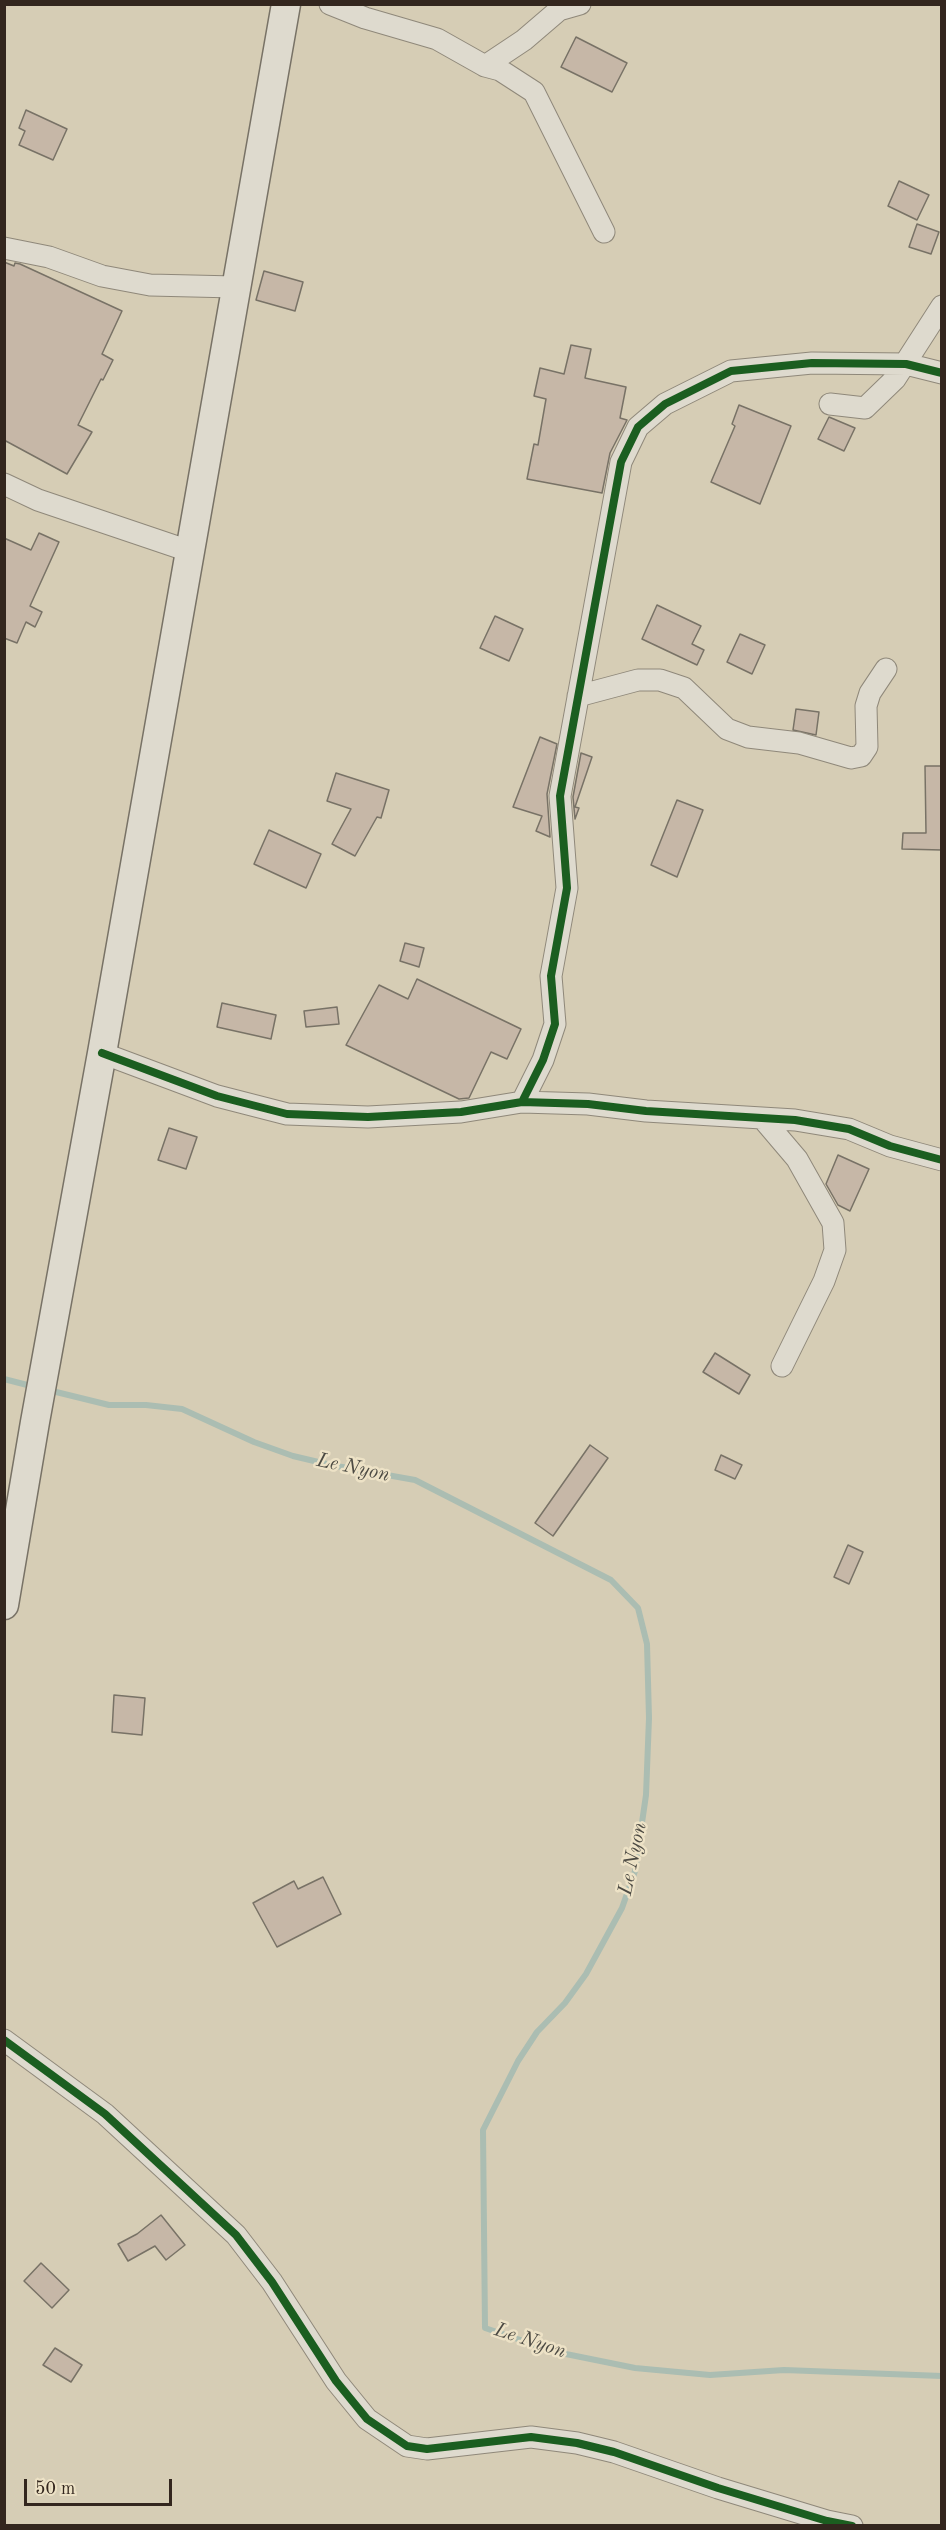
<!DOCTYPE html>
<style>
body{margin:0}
#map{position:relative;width:946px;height:2530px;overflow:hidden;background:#d6cdb5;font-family:"Old Standard TT",serif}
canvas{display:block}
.frame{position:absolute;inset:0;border:6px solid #33261e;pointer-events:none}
.scale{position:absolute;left:24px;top:2479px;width:148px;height:27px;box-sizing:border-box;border:3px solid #33261e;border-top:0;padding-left:8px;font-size:18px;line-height:21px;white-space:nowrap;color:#33261e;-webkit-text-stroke:4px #ede2c6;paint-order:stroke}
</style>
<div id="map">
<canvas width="946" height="2530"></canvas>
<div class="frame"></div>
<div class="scale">50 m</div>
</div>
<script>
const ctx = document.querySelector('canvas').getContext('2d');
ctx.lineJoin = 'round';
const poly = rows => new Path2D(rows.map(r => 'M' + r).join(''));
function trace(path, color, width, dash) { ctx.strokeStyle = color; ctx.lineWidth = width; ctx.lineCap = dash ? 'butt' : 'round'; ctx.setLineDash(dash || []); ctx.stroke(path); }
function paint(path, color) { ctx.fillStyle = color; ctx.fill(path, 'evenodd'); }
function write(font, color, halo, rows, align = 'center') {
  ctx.font = font + ' "Old Standard TT",serif'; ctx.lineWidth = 5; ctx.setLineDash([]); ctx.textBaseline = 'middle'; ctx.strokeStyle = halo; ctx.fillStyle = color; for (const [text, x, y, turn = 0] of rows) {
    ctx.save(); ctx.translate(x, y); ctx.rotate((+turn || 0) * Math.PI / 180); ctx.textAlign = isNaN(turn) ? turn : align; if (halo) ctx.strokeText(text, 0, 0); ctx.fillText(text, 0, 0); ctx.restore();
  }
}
const stream = poly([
 [4,1379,35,1387],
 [48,1390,109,1405,146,1405,182,1409,254,1442,293,1456,331,1465,415,1480,611,1580,638,1608,647,1644,649,1718,646,1795,635,1871,622,1908,586,1974,565,2003,537,2032,518,2061,483,2130,485,2328,556,2352,635,2368,710,2375,784,2370,942,2376]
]);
const building = poly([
 [576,37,627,63,612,92,561,67,576,37],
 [26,110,67,129,53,160,19,145,25,131,19,128,26,110],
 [899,181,929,195,917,220,888,206,899,181],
 [917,224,939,232,931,254,909,247,917,224],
 [4,262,14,266,15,263,20,264,122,311,102,354,113,360,103,380,101,379,78,425,92,432,67,474,4,440,4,262],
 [264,271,303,282,295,311,256,300,264,271],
 [571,345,591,349,585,378,626,387,620,418,627,420,626,422,610,453,602,493,527,479,534,444,538,445,546,399,534,396,540,368,564,374,571,345],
 [739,405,791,426,760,504,711,482,735,426,732,424,739,405],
 [829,417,855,428,844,451,818,439,829,417],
 [39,533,59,542,30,606,42,612,35,627,26,622,17,643,4,638,4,538,31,550,39,533],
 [657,605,701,626,692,644,704,650,697,665,642,639,657,605],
 [495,616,523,629,509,661,480,648,495,616],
 [740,634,765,645,752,674,727,662,740,634],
 [796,709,819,712,816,735,793,730,796,709],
 [540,737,557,744,547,794,550,837,536,831,542,816,513,807,540,737],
 [581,753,592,757,575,807,579,808,575,819,573,797,581,753],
 [925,766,942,766,942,850,902,849,903,833,926,833,925,766],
 [336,773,389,790,381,818,377,817,355,856,332,844,351,809,327,801,336,773],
 [677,800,703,810,677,877,651,865,677,800],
 [269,830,321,854,306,888,254,864,269,830],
 [405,943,424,948,419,967,400,961,405,943],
 [417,979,521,1029,507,1059,491,1052,469,1098,459,1099,346,1045,379,985,408,999,417,979],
 [222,1003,276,1015,271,1039,217,1027,222,1003],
 [337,1007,339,1024,306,1027,304,1011,337,1007],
 [169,1128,197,1137,186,1169,158,1160,169,1128],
 [838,1155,869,1169,850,1211,838,1205,826,1184,838,1155],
 [715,1353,750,1375,739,1394,703,1372,715,1353],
 [590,1445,608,1458,553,1536,535,1523,590,1445],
 [721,1455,742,1465,735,1479,715,1470,721,1455],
 [848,1545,863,1552,849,1584,834,1577,848,1545],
 [114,1695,145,1698,142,1735,112,1732,114,1695],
 [323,1877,341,1914,277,1947,253,1903,294,1881,298,1889,323,1877],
 [161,2215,185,2245,166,2260,155,2246,128,2261,118,2244,137,2234,161,2215],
 [41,2263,69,2290,52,2308,24,2281,41,2263],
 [55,2348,82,2365,71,2382,43,2365,55,2348]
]);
const street = poly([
 [330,4,365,18,437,39,485,66,500,70,534,92,604,232],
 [485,66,524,40,559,10,580,4],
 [4,248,49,257,102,276,150,285,235,287],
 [830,404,865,408,895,379,942,306],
 [4,484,38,500,189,551],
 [578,696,638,680,660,680,684,688,727,729,748,737,799,743,851,758,861,756,867,747,866,706,870,693,886,669],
 [102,1053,217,1096,287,1114,368,1117,461,1112,522,1102,588,1104,646,1111,795,1120,849,1129,890,1146,942,1160],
 [522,1102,543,1060,555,1024,551,976,567,888,560,796,621,462,638,427,665,404,731,371,812,363,906,364,942,373],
 [763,1119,797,1159,833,1223,835,1250,824,1281,782,1366],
 [4,2040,105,2114,236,2235,272,2282,336,2381,367,2419,407,2446,427,2449,531,2437,577,2443,614,2452,718,2488,827,2521,852,2526]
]);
const secondary = poly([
 [4,1605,35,1422,102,1053,286,4]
]);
const cycleway = poly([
 [102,1053,217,1096,287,1114,368,1117,461,1112,522,1102,588,1104,646,1111,795,1120,849,1129,890,1146,942,1160],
 [522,1102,543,1060,555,1024,551,976,567,888,560,796,621,462,638,427,665,404,731,371,812,363,906,364,942,373],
 [4,2040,105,2114,236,2235,272,2282,336,2381,367,2419,407,2446,427,2449,531,2437,577,2443,614,2452,718,2488,827,2521,852,2526]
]);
const waterNames = [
 ["Le Nyon",353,1468,12],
 ["Le Nyon",633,1859,-78],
 ["Le Nyon",530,2341,18]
];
trace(stream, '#abbdb2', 6);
paint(building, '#c6b7a7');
trace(building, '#787266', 1.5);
trace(street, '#8f887a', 23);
trace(secondary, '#787266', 31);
trace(street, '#dedace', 21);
trace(secondary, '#dedace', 28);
trace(cycleway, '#1b5e20', 8);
write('italic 20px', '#4c4a43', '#ede2c6', waterNames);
</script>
